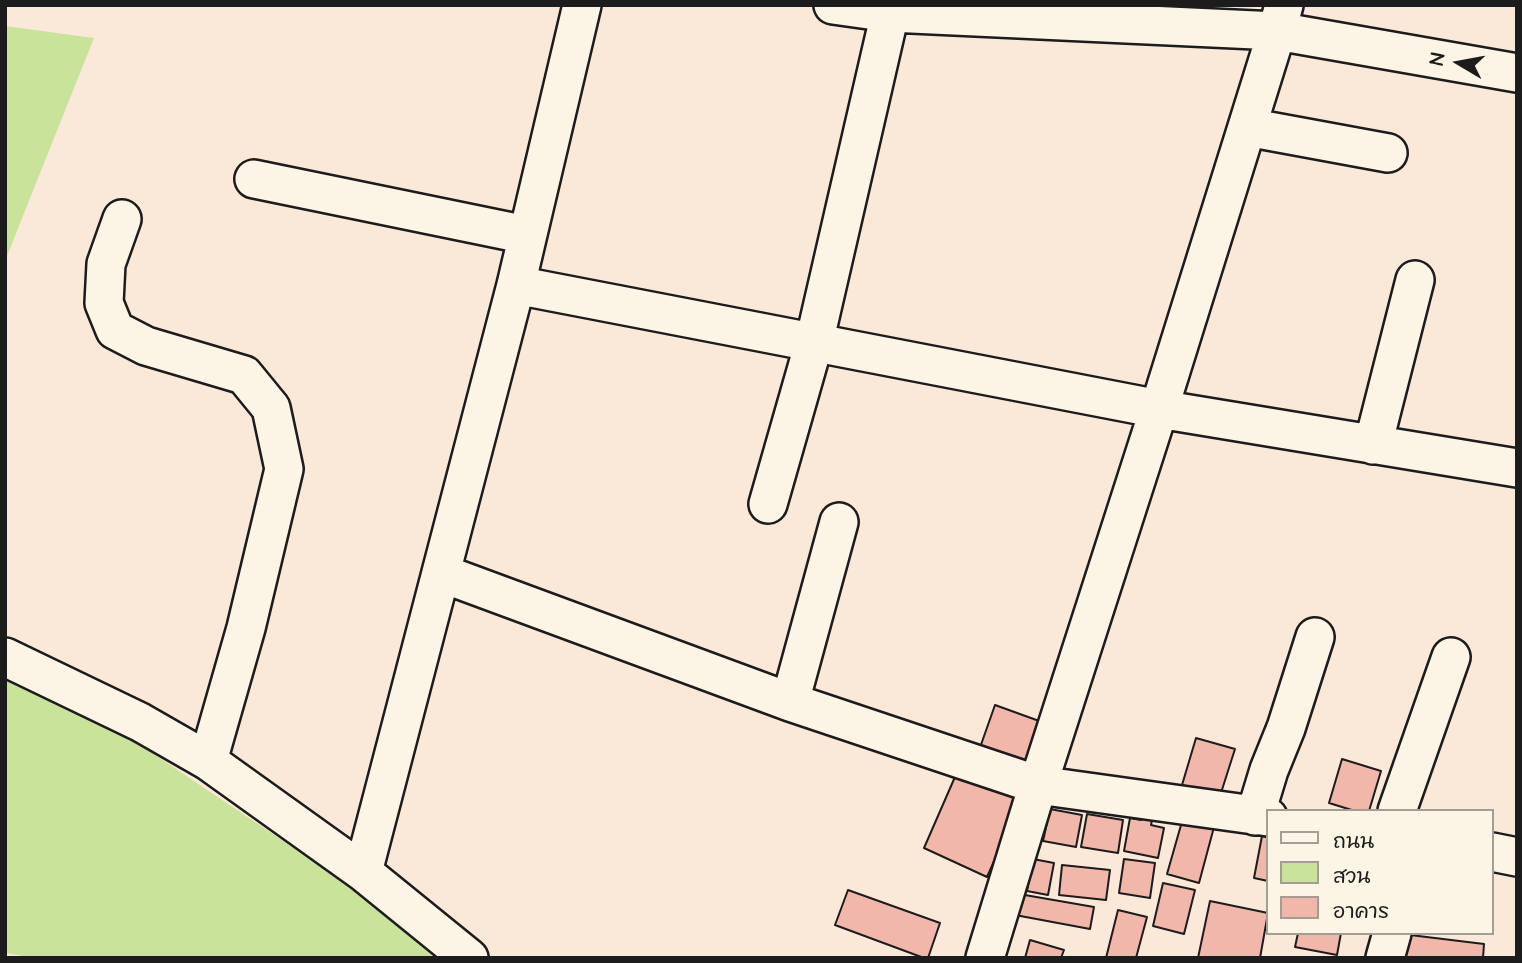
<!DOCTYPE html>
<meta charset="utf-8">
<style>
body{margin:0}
#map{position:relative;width:1522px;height:963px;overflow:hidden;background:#fae9d9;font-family:"Architects Daughter","Playpen Sans Thai",sans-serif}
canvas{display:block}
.frame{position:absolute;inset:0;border:7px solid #1c1c1c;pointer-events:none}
.legend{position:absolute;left:1266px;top:809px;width:228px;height:126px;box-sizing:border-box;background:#fcf5e5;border:2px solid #a29e95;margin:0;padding:9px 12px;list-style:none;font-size:21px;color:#1c1c1c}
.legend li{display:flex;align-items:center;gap:14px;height:35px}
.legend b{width:35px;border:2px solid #a29e95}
.north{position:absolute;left:1424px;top:28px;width:70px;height:70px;-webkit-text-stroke:5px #fcf5e5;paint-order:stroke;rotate:280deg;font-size:19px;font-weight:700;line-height:28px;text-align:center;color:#1c1c1c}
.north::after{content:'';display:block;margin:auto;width:24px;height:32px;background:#1c1c1c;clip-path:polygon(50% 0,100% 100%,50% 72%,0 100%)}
</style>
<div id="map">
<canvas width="1522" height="963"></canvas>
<div class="frame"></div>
<ul class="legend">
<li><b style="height:9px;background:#fcf5e5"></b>ถนน</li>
<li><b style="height:19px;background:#c9e39a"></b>สวน</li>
<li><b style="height:19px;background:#f1b7ab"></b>อาคาร</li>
</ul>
<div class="north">N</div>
</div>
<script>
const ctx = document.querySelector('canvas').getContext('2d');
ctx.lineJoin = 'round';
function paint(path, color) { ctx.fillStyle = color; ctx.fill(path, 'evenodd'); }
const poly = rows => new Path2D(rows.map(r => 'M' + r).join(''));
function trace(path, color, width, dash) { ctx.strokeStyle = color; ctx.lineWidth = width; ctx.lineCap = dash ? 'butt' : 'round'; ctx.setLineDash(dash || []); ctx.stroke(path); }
const green = poly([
 [5,26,94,38,5,261],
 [5,677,115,728,337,877,444,958,36,958,5,953]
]);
const building = poly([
 [995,705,1042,722,1024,772,977,756,995,705],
 [1196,738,1235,749,1220,796,1182,785,1196,738],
 [1342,759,1381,771,1369,811,1355,811,1329,803,1342,759],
 [958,770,1022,799,987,877,924,848,958,770],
 [1050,809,1082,815,1076,847,1043,841,1050,809],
 [1087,814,1123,820,1118,853,1081,847,1087,814],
 [1145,814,1153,815,1151,825,1164,828,1158,858,1124,851,1130,818,1141,820,1145,814],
 [1183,818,1214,827,1199,883,1167,874,1183,818],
 [1262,836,1268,837,1268,881,1254,878,1262,836],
 [1033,859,1054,863,1048,895,1027,891,1033,859],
 [1124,859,1155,863,1150,898,1119,893,1124,859],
 [1062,865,1110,870,1106,900,1059,895,1062,865],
 [1163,883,1195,890,1184,934,1153,926,1163,883],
 [848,890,940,923,928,958,924,958,835,925,848,890],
 [1019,894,1094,907,1090,929,1015,915,1019,894],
 [1210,901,1268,913,1260,958,1198,958,1210,901],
 [1118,910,1147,917,1136,958,1106,958,1118,910],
 [1298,933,1341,933,1337,955,1295,947,1298,933],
 [1402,934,1484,944,1483,958,1399,958,1402,934],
 [1030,940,1064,950,1061,958,1025,958,1030,940]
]);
const minor = poly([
 [833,5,890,13,1277,31,1517,73],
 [1247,127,1388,153],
 [254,179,527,235],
 [122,219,106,264,104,303,115,330,146,346,244,375,271,408,284,469,246,628,208,761],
 [516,285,1159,409,1517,468],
 [1373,445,1415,280],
 [768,504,814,343,890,13],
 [441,573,790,702,1038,785,1268,817],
 [5,657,140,722,208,761,363,872,469,958],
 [790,702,839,522],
 [1397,811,1451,657],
 [1255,816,1269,770,1286,728,1315,637],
 [1492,852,1517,857],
 [363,872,516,285,582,5],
 [985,958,1038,785,1159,409,1277,31,1284,5],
 [1385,958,1392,933]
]);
paint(green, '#c9e39a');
paint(building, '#f1b7ab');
trace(building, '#1c1c1c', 2);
trace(minor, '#1c1c1c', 42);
trace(minor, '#fcf5e5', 37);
</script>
